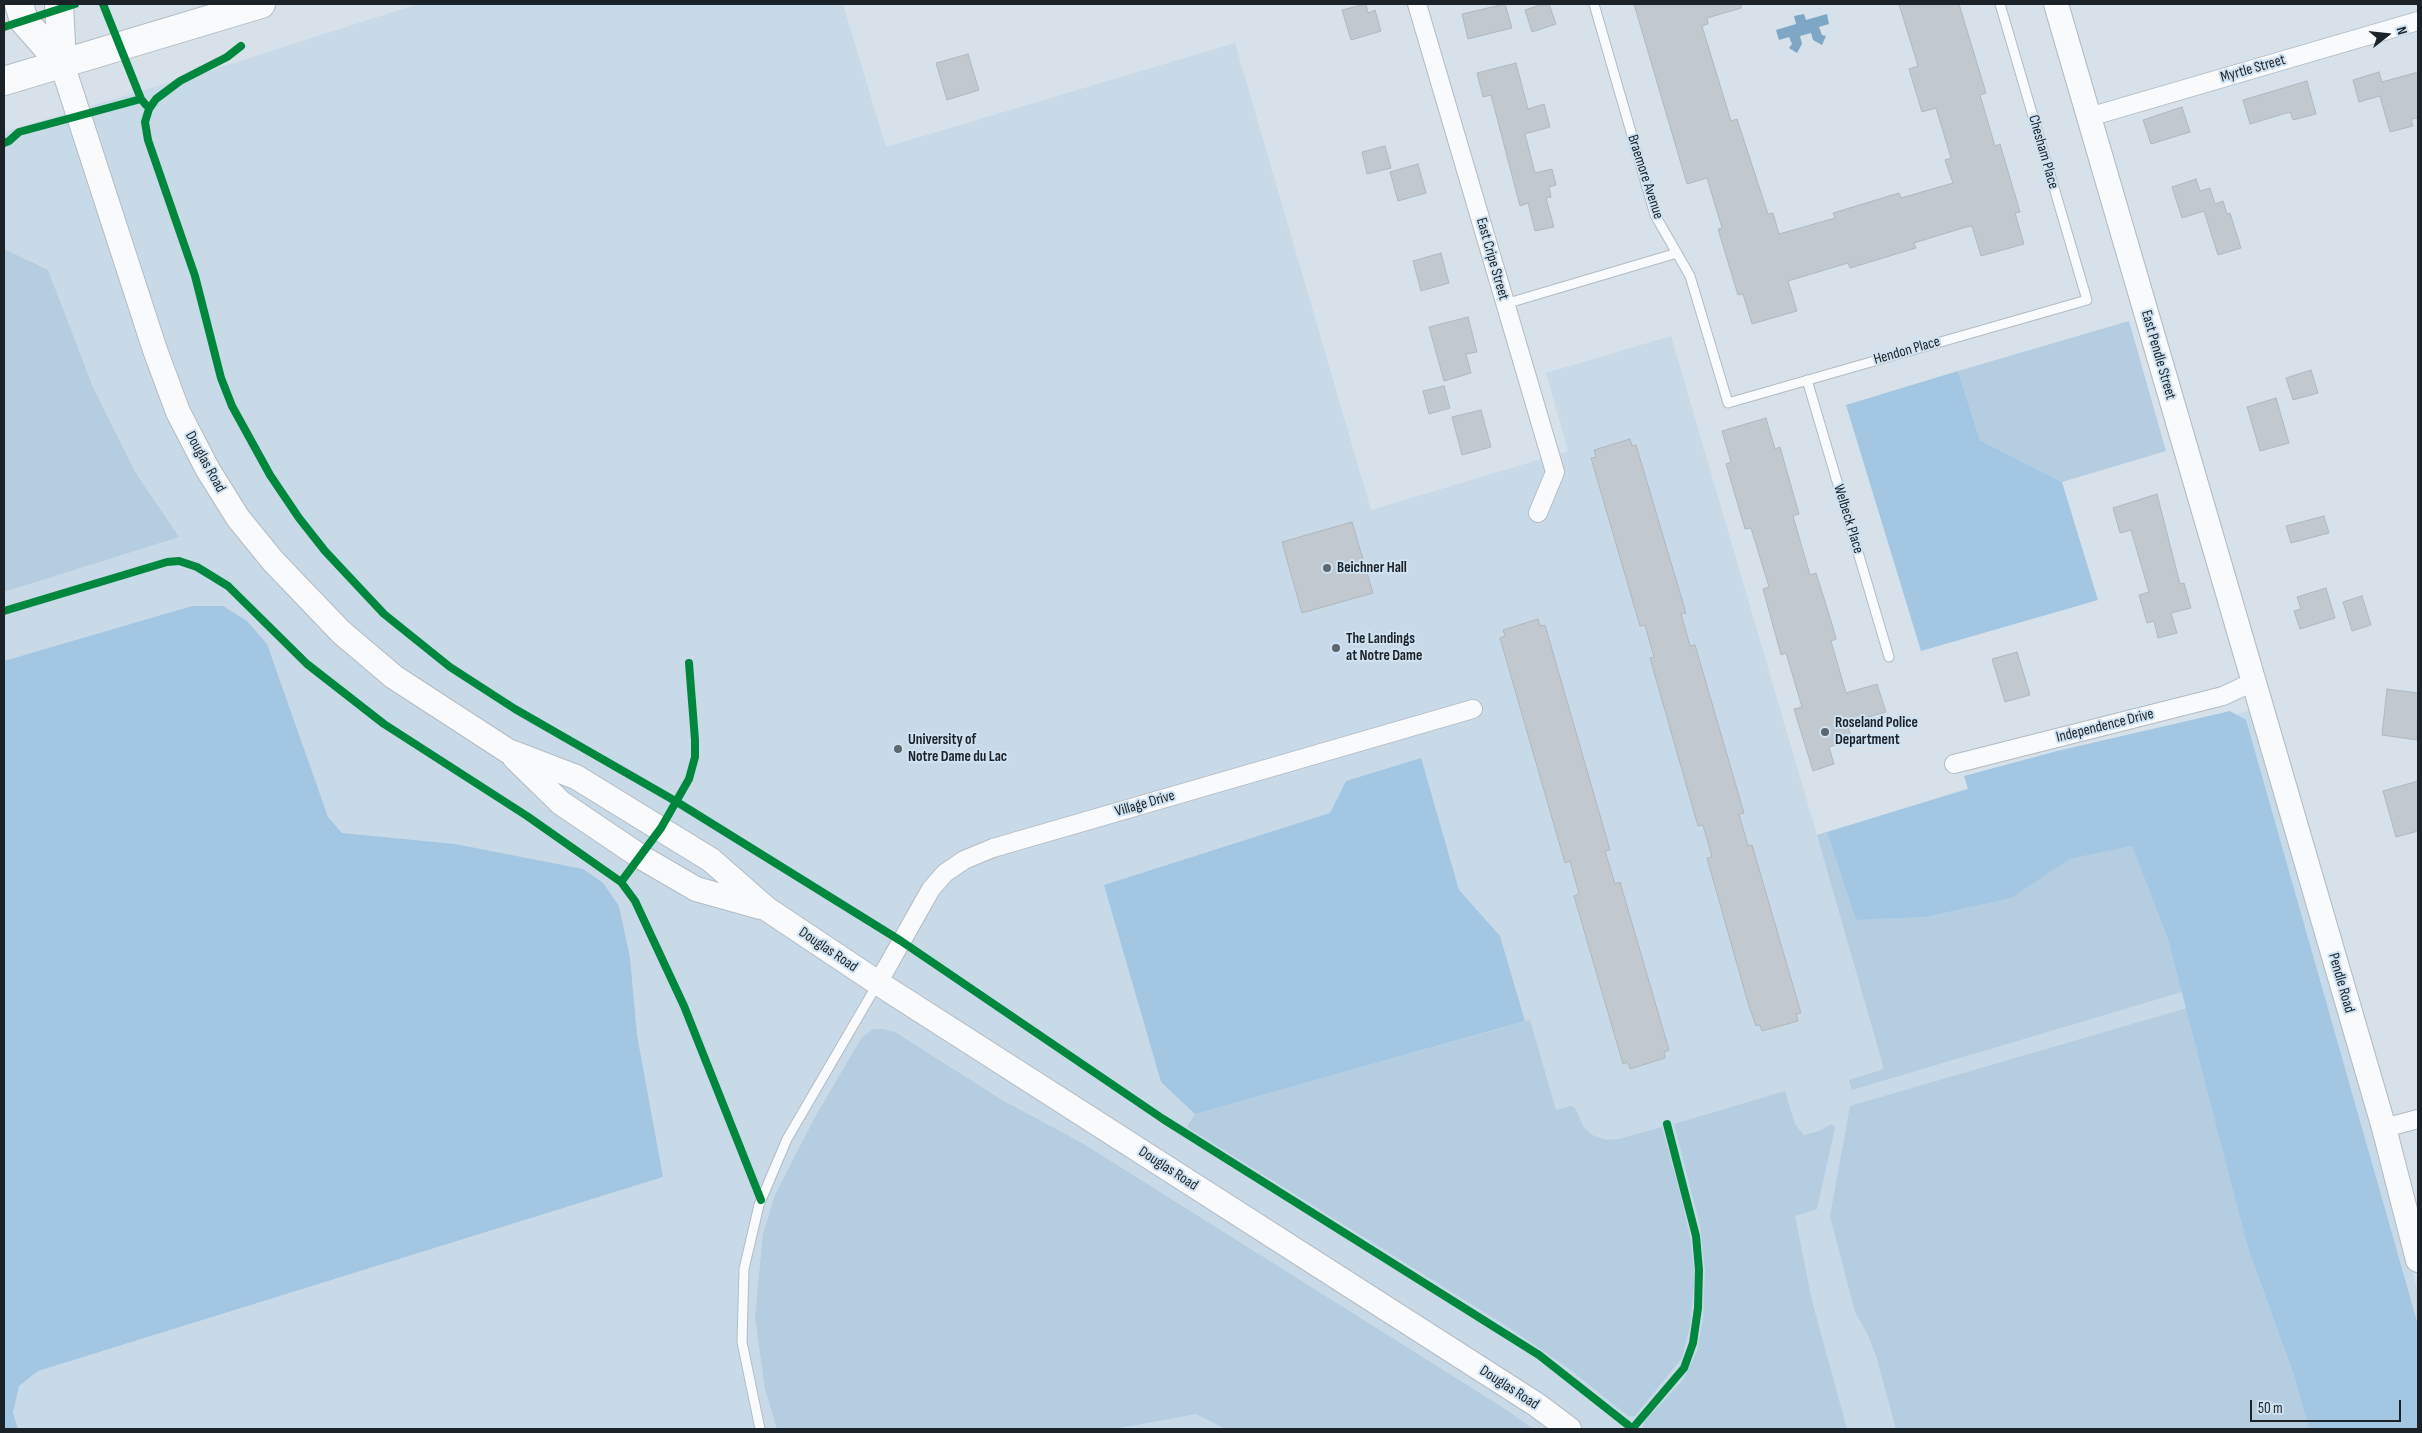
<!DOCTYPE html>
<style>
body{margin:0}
#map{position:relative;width:2422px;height:1433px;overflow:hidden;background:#d7e1e9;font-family:"Sofia Sans Condensed",sans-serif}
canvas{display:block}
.frame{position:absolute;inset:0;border:5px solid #1c2328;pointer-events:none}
.north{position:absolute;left:2362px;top:10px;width:50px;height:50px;-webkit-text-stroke:4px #cfe2f1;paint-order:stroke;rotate:74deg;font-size:14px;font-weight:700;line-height:20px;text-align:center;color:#1c2328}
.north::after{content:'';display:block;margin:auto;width:18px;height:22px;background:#1c2328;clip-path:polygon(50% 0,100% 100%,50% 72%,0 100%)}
.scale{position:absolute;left:2250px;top:1400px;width:151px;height:22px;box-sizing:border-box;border:2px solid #1c2328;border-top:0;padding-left:6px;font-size:15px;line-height:18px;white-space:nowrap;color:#1c2328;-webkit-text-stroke:4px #cfe2f1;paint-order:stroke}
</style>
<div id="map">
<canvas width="2422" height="1433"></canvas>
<div class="frame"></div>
<div class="north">N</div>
<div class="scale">50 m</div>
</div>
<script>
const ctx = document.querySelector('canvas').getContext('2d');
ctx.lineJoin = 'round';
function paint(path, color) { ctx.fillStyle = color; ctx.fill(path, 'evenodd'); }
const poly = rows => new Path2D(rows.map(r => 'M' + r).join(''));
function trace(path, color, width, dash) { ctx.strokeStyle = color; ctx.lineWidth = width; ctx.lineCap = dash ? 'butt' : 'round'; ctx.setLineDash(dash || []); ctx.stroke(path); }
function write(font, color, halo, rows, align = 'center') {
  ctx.font = font + ' "Sofia Sans Condensed",sans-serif'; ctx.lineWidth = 4; ctx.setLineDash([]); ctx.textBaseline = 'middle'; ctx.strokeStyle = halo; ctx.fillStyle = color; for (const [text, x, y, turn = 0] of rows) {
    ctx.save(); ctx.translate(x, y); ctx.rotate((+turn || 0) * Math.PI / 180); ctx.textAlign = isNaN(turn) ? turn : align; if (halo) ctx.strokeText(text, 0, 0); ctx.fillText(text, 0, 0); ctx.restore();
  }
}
const built = poly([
 [418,4,843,4,886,147,1235,43,1371,510,1568,451,1546,373,1671,336,1817,835,1962,790,2251,710,2418,1292,2418,1429,4,1429,4,132,224,66]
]);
const green = poly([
 [4,249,48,270,92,385,135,472,179,537,4,592],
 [2129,321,2166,451,2062,482,1980,440,1958,371],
 [1827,832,1856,920,1926,917,2010,898,2070,859,2132,846,2168,939,2182,992,1852,1090,1849,1080,1884,1069,1817,835],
 [2187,1008,2248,1248,2295,1380,2309,1429,1896,1429,1877,1359,1868,1335,1855,1312,1830,1216,1850,1106],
 [1530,1020,1556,1110,1571,1106,1575,1108,1584,1128,1594,1136,1607,1140,1619,1139,1662,1127,1682,1201,1690,1237,1695,1276,1690,1326,1682,1358,1635,1416,1629,1417,1568,1368,1508,1327,1187,1127,1195,1114],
 [874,1029,883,1029,895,1032,1002,1100,1082,1143,1502,1407,1533,1429,1226,1429,1196,1414,1114,1429,777,1429,765,1389,755,1317,763,1234,775,1195,815,1117,862,1037],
 [1785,1091,1795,1124,1804,1135,1819,1131,1832,1124,1835,1128,1817,1209,1795,1216,1812,1301,1847,1429,1643,1429,1643,1423,1683,1380,1697,1351,1703,1319,1705,1271,1700,1225,1674,1124]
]);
const forest = poly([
 [1958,371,1980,440,2062,482,2098,600,1921,651,1846,405],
 [192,606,223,606,247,621,267,644,328,817,342,833,455,844,583,869,603,883,619,906,630,958,637,1035,663,1177,38,1371,19,1386,13,1413,18,1429,4,1429,4,661],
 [2230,711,2246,720,2418,1325,2418,1429,2309,1429,2295,1379,2248,1248,2168,939,2132,846,2070,859,2011,898,1926,917,1856,920,1827,832,1968,789,1964,776,2057,751],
 [1421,758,1459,890,1500,936,1525,1021,1195,1114,1161,1082,1104,885,1330,813,1346,781]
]);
const water = poly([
 [1804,14,1806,20,1827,14,1829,24,1819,27,1822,35,1826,36,1822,45,1813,40,1811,33,1800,36,1802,44,1797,53,1789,48,1792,44,1789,37,1779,40,1776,30,1796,24,1794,16]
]);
const building = poly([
 [1366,4,1368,13,1375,10,1381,31,1351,40,1342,10,1366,4],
 [1505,4,1512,28,1468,39,1462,14,1505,4],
 [1543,4,1549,4,1556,24,1532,32,1525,10,1543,4],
 [1634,4,1741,4,1741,8,1707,18,1708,24,1702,26,1731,121,1737,119,1768,214,1773,213,1779,234,1835,218,1833,213,1899,193,1901,198,1953,183,1945,160,1951,158,1936,108,1922,112,1909,69,1918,66,1899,4,1959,4,1986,93,1980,95,1995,146,2000,144,2020,212,2015,213,2024,244,1981,256,1972,226,1966,227,1914,243,1916,248,1850,268,1848,263,1788,281,1797,311,1752,324,1743,294,1738,295,1718,229,1722,228,1707,178,1687,184,1634,4],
 [968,54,979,90,947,100,936,63,968,54],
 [1516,63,1528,109,1544,104,1550,127,1525,134,1535,173,1552,169,1556,185,1549,187,1551,197,1546,198,1554,227,1535,231,1528,203,1520,206,1491,95,1483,97,1477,73,1516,63],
 [2379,72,2382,82,2418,72,2418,118,2411,119,2413,126,2390,132,2380,96,2359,102,2353,80,2379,72],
 [2307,81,2316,114,2293,120,2290,112,2250,124,2243,100,2307,81],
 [2182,107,2190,132,2151,144,2143,120,2182,107],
 [1385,146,1391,168,1367,174,1362,152,1385,146],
 [1418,164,1426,193,1398,201,1390,172,1418,164],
 [2196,179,2200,191,2210,188,2215,204,2223,201,2227,214,2230,213,2241,248,2218,255,2204,211,2182,218,2172,187,2196,179],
 [1441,253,1449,283,1421,291,1413,261,1441,253],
 [1468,317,1477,352,1466,354,1471,373,1444,381,1429,327,1468,317],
 [2311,370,2318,393,2293,400,2286,378,2311,370],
 [1444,386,1450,408,1429,414,1423,391,1444,386],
 [2276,398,2289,443,2260,451,2247,407,2276,398],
 [1481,410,1491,447,1462,455,1452,417,1481,410],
 [1766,418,1775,449,1780,447,1799,514,1793,516,1810,575,1816,573,1832,624,1836,639,1831,641,1846,693,1877,684,1886,712,1847,723,1852,740,1829,747,1834,764,1813,771,1794,709,1802,707,1786,653,1781,655,1763,589,1769,587,1751,528,1745,529,1726,464,1731,462,1722,431,1766,418],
 [1630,439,1632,446,1636,445,1686,613,1681,614,1690,646,1695,645,1744,813,1739,814,1748,846,1752,845,1801,1013,1796,1014,1798,1021,1762,1031,1760,1025,1756,1026,1748,1003,1707,858,1712,857,1703,825,1698,826,1650,658,1654,657,1645,625,1640,626,1591,458,1596,457,1594,450,1630,439],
 [2157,494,2180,584,2184,583,2191,608,2171,613,2177,633,2158,638,2154,621,2147,623,2139,595,2149,592,2131,530,2120,533,2113,508,2157,494],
 [2324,516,2329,533,2291,543,2286,526,2324,516],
 [1352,522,1373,593,1302,613,1282,542,1352,522],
 [2326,588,2335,618,2300,629,2294,611,2301,609,2297,597,2326,588],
 [2362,596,2371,625,2352,631,2343,602,2362,596],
 [1538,619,1540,626,1545,625,1610,850,1605,851,1615,884,1620,882,1669,1050,1664,1052,1665,1058,1630,1069,1628,1062,1623,1064,1574,896,1579,894,1570,861,1565,863,1500,638,1505,636,1503,630,1538,619],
 [2017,652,2030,695,2005,702,1992,659,2017,652],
 [2387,689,2418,693,2417,740,2382,735,2387,689],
 [2418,781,2418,831,2396,837,2383,791,2418,781]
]);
const lane = poly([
 [1594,4,1655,215,1690,276,1728,403,2087,300,2000,4],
 [1505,304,1677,253],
 [1807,380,1889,657],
 [760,1429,742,1342,744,1269,759,1205,787,1139,878,983]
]);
const street = poly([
 [1417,4,1555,472,1538,513],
 [2089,117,2418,21],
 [1954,764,2223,696,2253,682],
 [878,983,931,889,945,873,964,860,993,848,1473,709],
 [2384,1128,2418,1119]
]);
const secondary = poly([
 [2056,4,2384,1128,2418,1260],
 [62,64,155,350,178,412,208,470,238,518,273,561,341,632,394,677,508,751,576,777,711,860,767,909,878,983,1537,1405,1569,1429],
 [515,758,561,803,641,857,696,889,760,907]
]);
const primary = poly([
 [4,81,261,4]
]);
const highway = poly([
 [19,4,24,21,62,64],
 [59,4,62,64]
]);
const cycleway = poly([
 [103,4,141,99,146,105],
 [4,27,75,4],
 [241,46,227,57,180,81,156,99,149,109,145,122,148,140,195,276,221,378,232,406,270,475,299,518,325,551,384,614,450,667,515,709,677,802,901,941,1163,1119,1539,1355,1633,1429],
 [4,143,9,141,19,132,141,99],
 [4,611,167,562,179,561,197,567,228,586,307,664,384,724,527,816,621,882,661,828,689,779,695,757,695,740,689,663],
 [621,882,635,901,684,1006,761,1200],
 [1632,1429,1684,1368,1693,1343,1698,1308,1699,1270,1696,1236,1667,1124]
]);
const markers = [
 [1327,568,5,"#5d666c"],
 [1336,648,5,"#5d666c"],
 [1825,732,5,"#5d666c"],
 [898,749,5,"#5d666c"]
];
const streetNames = [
 ["Myrtle Street",2253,69,-16],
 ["Chesham Place",2043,152,74],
 ["Braemore Avenue",1645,177,72],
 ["East Cripe Street",1492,259,74],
 ["Hendon Place",1907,351,-16],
 ["East Pendle Street",2158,355,74],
 ["Douglas Road",205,462,61],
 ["Welbeck Place",1848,519,73],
 ["Independence Drive",2105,726,-14],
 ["Village Drive",1145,804,-16],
 ["Douglas Road",828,950,34],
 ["Pendle Road",2341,983,74],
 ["Douglas Road",1168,1169,33],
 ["Douglas Road",1509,1388,33]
];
const poiNames = [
 ["Beichner Hall",1337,568],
 ["The Landings",1346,639],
 ["at Notre Dame",1346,656],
 ["Roseland Police",1835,723],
 ["Department",1835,740],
 ["University of",908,740],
 ["Notre Dame du Lac",908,757]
];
paint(built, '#c8dae8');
paint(green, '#b4cde1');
paint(forest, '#a3c7e2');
paint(water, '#7da7c5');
paint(building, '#c1c9cf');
trace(building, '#b0b8be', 1);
trace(lane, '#b3bbc1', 11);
trace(street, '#b3bbc1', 20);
trace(secondary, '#b3bbc1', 26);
trace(primary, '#b3bbc1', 30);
trace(highway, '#b3bbc1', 30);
trace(lane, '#f9fafc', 9);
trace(street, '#f9fafc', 18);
trace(secondary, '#f9fafc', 24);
trace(primary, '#f9fafc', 28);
trace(highway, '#f9fafc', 28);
trace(cycleway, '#00873e', 8);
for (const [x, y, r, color] of markers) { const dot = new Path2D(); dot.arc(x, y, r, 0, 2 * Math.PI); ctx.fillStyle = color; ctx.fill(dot); trace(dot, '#cfe2f1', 2); }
write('15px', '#1c2328', '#cfe2f1', streetNames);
write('bold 15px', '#1c2328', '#cfe2f1', poiNames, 'left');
</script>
